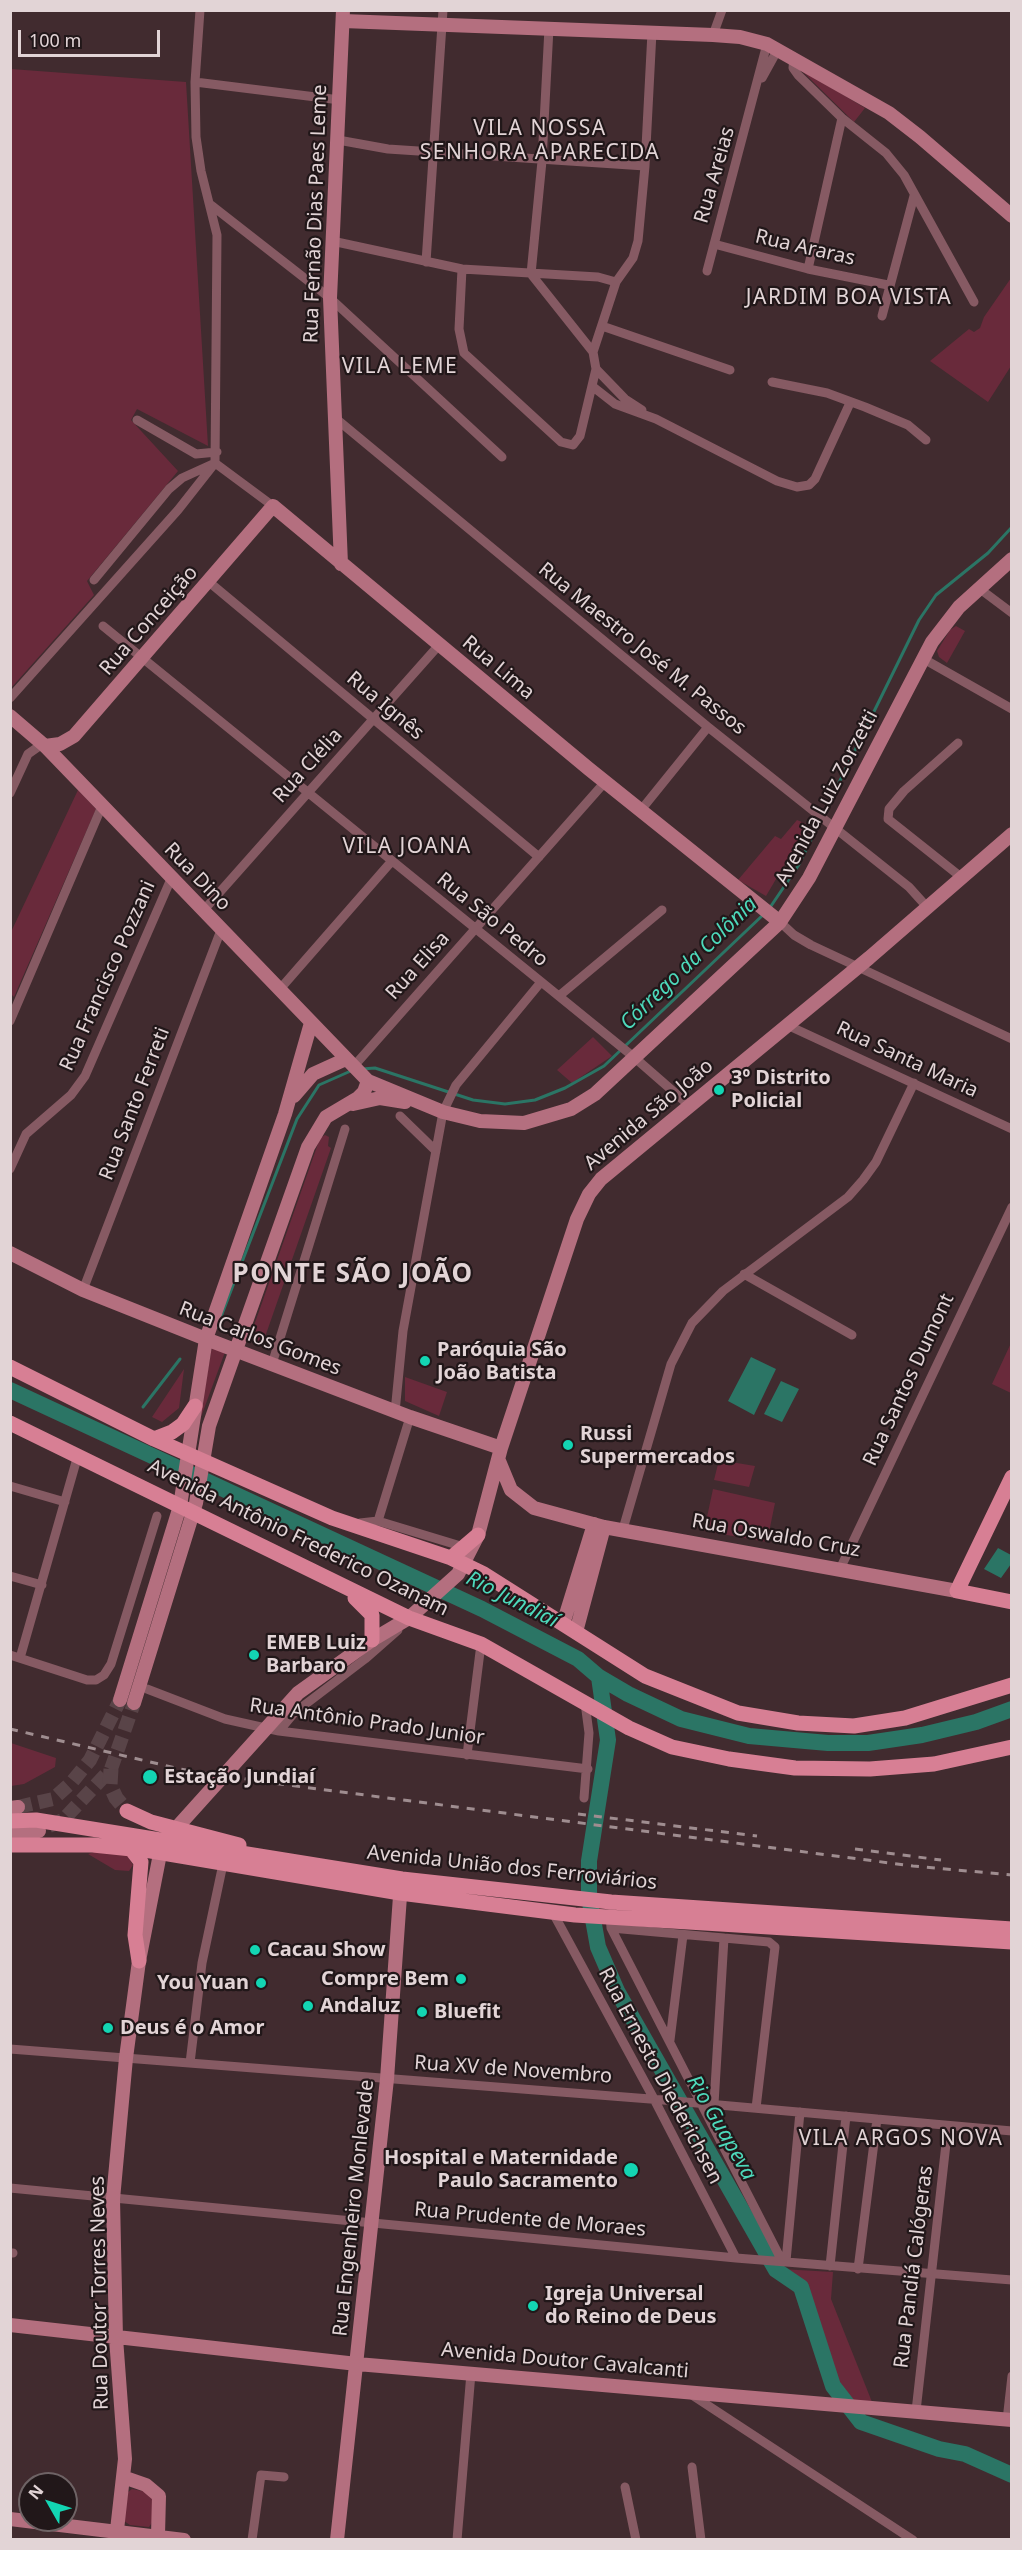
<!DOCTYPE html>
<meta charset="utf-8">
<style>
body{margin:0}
#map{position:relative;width:1022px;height:2550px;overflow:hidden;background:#412b2f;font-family:"Noto Sans",sans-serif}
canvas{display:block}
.frame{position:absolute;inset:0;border:12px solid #e2d4d6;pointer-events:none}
.north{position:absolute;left:18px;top:2472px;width:60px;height:60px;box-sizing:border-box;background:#211719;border:2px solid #6e6365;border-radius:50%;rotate:309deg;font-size:16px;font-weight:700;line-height:24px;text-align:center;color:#e2d4d6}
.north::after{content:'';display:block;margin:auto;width:21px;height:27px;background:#13d5b3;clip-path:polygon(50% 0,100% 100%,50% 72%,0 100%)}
.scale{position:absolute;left:18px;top:30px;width:142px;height:27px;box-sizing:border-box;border:3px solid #e2d4d6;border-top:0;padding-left:8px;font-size:18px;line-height:21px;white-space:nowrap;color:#e2d4d6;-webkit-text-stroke:4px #211719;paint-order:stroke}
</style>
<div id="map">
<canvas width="1022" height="2550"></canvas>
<div class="frame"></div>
<div class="north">N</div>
<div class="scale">100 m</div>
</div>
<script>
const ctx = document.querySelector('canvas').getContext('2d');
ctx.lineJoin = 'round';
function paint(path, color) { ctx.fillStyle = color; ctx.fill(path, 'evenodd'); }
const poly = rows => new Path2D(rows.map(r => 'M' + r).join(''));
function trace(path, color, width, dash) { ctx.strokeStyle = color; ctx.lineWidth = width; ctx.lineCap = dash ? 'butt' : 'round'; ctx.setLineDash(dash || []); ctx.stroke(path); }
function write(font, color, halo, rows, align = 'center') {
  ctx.font = font + ' "Noto Sans",sans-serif'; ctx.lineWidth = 4.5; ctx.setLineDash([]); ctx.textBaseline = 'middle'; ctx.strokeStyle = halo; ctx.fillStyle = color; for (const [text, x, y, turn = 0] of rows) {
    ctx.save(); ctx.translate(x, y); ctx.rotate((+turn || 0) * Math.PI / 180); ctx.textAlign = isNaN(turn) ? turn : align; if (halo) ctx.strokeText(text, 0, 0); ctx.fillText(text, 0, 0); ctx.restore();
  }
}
const green = poly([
 [799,68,865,108,854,122],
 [11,69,186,82,208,446,137,409,131,420,178,471,87,581,94,595,11,688],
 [1011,278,1011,366,988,402,930,361,969,329,974,332,980,328,984,317],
 [956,626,965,631,947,663,939,657,937,651,950,630],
 [78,790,96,809,14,997,11,994,11,932],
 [797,820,811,826,792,852,766,896,738,880,775,836,781,839],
 [593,1037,612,1056,572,1083,557,1070],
 [325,1135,329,1137,328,1146,331,1148,265,1337,258,1342,251,1334,320,1138],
 [1011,1343,1011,1393,992,1384],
 [212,1347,225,1352,198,1425],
 [184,1369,179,1408,162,1422,152,1417],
 [405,1377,447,1392,439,1416,405,1401],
 [719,1460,755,1466,749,1487,714,1480],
 [713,1489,775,1503,767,1542,704,1531],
 [11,1743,56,1758,55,1767,24,1784,11,1786],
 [94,1852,127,1855,133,1865,129,1871,115,1870,88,1854],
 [781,2269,833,2272,831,2299,872,2402,852,2402,836,2376,817,2314,803,2282],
 [132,2489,152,2493,153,2521,149,2527,130,2525,124,2521,128,2492]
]);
const water = poly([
 [751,1357,776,1369,754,1415,728,1401],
 [781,1381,799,1389,782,1422,764,1414],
 [998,1548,1011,1555,1011,1564,1001,1578,984,1569]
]);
const stream = poly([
 [769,909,798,866,919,620,936,595,988,553,1012,527],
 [362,1069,375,1068,473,1100,505,1104,535,1100,565,1088,604,1066,764,914],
 [217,1327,297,1119,319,1085,353,1070],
 [143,1407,180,1359]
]);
const river = poly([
 [10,1390,482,1609,578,1659,599,1677,628,1694,681,1719,749,1736,828,1743,868,1743,922,1735,976,1722,1012,1709],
 [599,1677,608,1740,589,1861,589,1897,598,1947,617,1991,776,2270,801,2287,833,2386,861,2422,939,2449,965,2454,1012,2475]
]);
const secondaryTunnel = poly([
 [18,1807,53,1799,72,1782,90,1760,120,1700],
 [49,1826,63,1820,111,1769,134,1703]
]);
const primaryTunnel = poly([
 [111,1769,110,1785,116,1798,127,1811]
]);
const street = poly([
 [549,28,542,161,531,274,593,352],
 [713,35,722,10],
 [794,57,793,68,798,75,842,118,886,153,904,175,974,302],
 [762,78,778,49],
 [195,82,340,100],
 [338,140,388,149,645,166],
 [211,205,330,298,502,457],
 [332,241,462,269,598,277,616,282],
 [714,244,808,269,888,285],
 [426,262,443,10],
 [462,269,459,329,464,353,561,442,573,445,580,436,596,369,593,352,616,282,633,258,638,241,645,166,652,32],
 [808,269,842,118],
 [707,271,767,44],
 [882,316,914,196],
 [602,326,730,370],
 [596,369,625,399,642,410],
 [772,382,827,393,865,407,908,425,926,440],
 [592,386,615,404,656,419,777,481,797,487,809,485,815,479,850,403],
 [334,417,708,727,909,887,927,907],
 [137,420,196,454,217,452],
 [215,463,273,506],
 [94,580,169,489,182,478,215,463],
 [209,582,539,857],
 [980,589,1012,613],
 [103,626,635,1058,690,1106],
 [922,658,1012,709],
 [10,698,178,510,215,463,217,235,201,171,196,137,195,82,200,10],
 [958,743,904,791,889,809,888,819,961,877],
 [10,793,28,754,38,747,45,746],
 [641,810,708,727],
 [203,911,439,645],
 [780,922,794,935,811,945,1012,1039],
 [280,989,391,862],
 [559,996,662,910],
 [10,1021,102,806],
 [787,1025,1012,1129],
 [354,1066,605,782],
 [400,1116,436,1151],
 [10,1169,26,1134,71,1095,85,1076,171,879],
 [744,1274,852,1335],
 [83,1290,221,930],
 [272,1364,345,1129],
 [395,1412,403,1331,443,1112,456,1085,541,982],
 [10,1486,65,1502],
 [378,1521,410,1417],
 [360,1523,378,1521,464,1547],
 [623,1529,671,1364,692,1323,723,1291,848,1197,863,1180,876,1162,914,1083],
 [840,1569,1012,1207],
 [10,1576,42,1585],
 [10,1655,87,1680,96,1680,104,1675,111,1664,157,1516],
 [20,1658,78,1455],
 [147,1689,225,1719,279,1731,588,1769],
 [279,1731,294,1713,365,1659,398,1630],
 [467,1755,481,1644],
 [584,1798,589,1733,585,1703],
 [552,1911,654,2099,736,2258],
 [610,1915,611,1928,782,2261],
 [611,1928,769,1942,775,1947,756,2108],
 [670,2040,683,1935],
 [10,2049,663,2100,1012,2131],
 [190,2063,202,1963,223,1864],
 [714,2104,724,1938],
 [10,2188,736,2258,1012,2280],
 [10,2253,13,2253],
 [786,2261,800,2112],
 [830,2266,846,2116],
 [858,2269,877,2119],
 [692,2395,913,2540],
 [916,2411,948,2126],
 [1007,2420,1012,2376],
 [692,2467,701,2540],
 [625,2487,636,2540],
 [252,2540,261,2475,284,2477],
 [457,2540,471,2373]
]);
const secondary = poly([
 [343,21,713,35,740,37,767,44,889,113,920,137,1012,216],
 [341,564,330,298,343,10],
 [10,716,45,746,368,1081,443,1112,480,1121,524,1123,571,1109,595,1094,780,922,809,878,932,642,959,607,1012,559],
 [45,746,60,744,74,736,273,506,589,769,780,922],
 [294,1096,313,1074,346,1059],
 [353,1104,380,1098,405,1102],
 [10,1253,83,1290,206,1339,410,1417,501,1448],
 [499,1461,511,1490,534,1508,604,1527,957,1591],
 [563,1624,594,1524],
 [576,1632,604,1527],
 [120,1700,180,1506,206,1339,285,1114,311,1023],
 [134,1703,196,1503,209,1426,308,1147,326,1117,358,1098,364,1092,368,1081],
 [10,1808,18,1807],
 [10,1833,39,1831],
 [10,2325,357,2364,1012,2420],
 [123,2477,146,2485,159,2496,158,2535],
 [10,2519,184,2540],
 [117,2530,125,2459,116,2338,113,2199,126,2058,139,1961,159,1859,165,1845,180,1824,298,1693,372,1640,409,1618,458,1574,478,1535,501,1448,577,1219,589,1194,601,1179,869,958,1012,834],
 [337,2540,387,2079,401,1882]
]);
const primary = poly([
 [10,1367,154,1439,332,1518,451,1558,484,1574,645,1676,738,1713,798,1723,854,1726,905,1718,1012,1685],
 [10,1423,409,1618,481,1644,629,1728,672,1747,729,1759,795,1768,870,1769,934,1764,1012,1747],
 [154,1439,172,1432,183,1424,195,1406],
 [1012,1477,957,1591,1012,1602],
 [451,1558,478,1535],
 [355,1598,372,1615,372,1640],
 [127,1811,151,1822,239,1845],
 [10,1821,36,1820,402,1879,611,1902,1012,1929],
 [10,1845,93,1845,151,1851,400,1893,575,1915,1012,1942],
 [131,1849,141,1862,135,1935,139,1961]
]);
const rail = poly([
 [10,1729,180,1769,272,1783,913,1866,1012,1875],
 [578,1814,757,1836],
 [855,1849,941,1860]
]);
const markers = [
 [719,1090,6,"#13d5b3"],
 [425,1361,6,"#13d5b3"],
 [568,1445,6,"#13d5b3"],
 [254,1655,6,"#13d5b3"],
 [150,1777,8,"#13d5b3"],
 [255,1950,6,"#13d5b3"],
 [461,1979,6,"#13d5b3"],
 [261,1983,6,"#13d5b3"],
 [308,2006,6,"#13d5b3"],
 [422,2012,6,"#13d5b3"],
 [108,2028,6,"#13d5b3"],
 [631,2170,8,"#13d5b3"],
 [533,2306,6,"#13d5b3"]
];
const streetNames = [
 ["Rua Areias",715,175,-74],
 ["Rua Fernão Dias Paes Leme",316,214,-88],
 ["Rua Araras",805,248,13],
 ["Rua Conceição",149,621,-49],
 ["Rua Maestro José M. Passos",642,649,39],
 ["Rua Lima",498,668,40],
 ["Rua Ignês",385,706,40],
 ["Rua Clélia",308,766,-48],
 ["Avenida Luiz Zorzetti",827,798,-62],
 ["Rua Dino",197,877,46],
 ["Rua São Pedro",492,920,39],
 ["Rua Elisa",418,966,-48],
 ["Rua Francisco Pozzani",108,976,-66],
 ["Rua Santa Maria",907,1060,25],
 ["Rua Santo Ferreti",135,1104,-69],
 ["Avenida São João",649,1115,-40],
 ["Rua Carlos Gomes",260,1339,21],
 ["Rua Santos Dumont",909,1380,-65],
 ["Rua Oswaldo Cruz",776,1536,10],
 ["Avenida Antônio Frederico Ozanam",298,1538,26],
 ["Rua Antônio Prado Junior",367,1722,8],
 ["Avenida União dos Ferroviários",512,1868,6],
 ["Rua XV de Novembro",513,2070,4],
 ["Rua Ernesto Diederichsen",660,2076,62],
 ["Rua Engenheiro Monlevade",354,2208,-84],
 ["Rua Prudente de Moraes",530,2220,5],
 ["Rua Pandiá Calógeras",914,2267,-83],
 ["Rua Doutor Torres Neves",100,2293,-91],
 ["Avenida Doutor Cavalcanti",565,2361,5]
];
const poiNames = [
 ["3º Distrito",731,1078],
 ["Policial",731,1101],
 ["Paróquia São",437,1350],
 ["João Batista",437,1373],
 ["Russi",580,1434],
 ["Supermercados",580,1457],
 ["EMEB Luiz",266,1643],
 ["Barbaro",266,1666],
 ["Estação Jundiaí",164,1777],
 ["Cacau Show",267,1950],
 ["Compre Bem",449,1979,"right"],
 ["You Yuan",249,1983,"right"],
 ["Andaluz",320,2006],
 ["Bluefit",434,2012],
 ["Deus é o Amor",120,2028],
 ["Hospital e Maternidade",618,2158,"right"],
 ["Paulo Sacramento",618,2181,"right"],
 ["Igreja Universal",545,2294],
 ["do Reino de Deus",545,2317]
];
const neighbourhoodNames = [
 ["VILA NOSSA",540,129],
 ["SENHORA APARECIDA",540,153],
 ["JARDIM BOA VISTA",849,298],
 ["VILA LEME",400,367],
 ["VILA JOANA",407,847],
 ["VILA ARGOS NOVA",901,2139]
];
const waterNames = [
 ["Córrego da Colônia",689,964,-44],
 ["Rio Jundiaí",512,1600,27],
 ["Rio Guapeva",721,2128,60]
];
const districtNames = [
 ["PONTE SÃO JOÃO",353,1275]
];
paint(green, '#692a3b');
paint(water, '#2b7565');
trace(stream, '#2b7565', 3);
trace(river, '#2b7565', 16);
trace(secondaryTunnel, '#594448', 14, [14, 7]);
trace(primaryTunnel, '#594448', 15, [15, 8]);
trace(street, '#865a63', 9);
trace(secondary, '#b46f7f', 14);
trace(primary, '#d77f94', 15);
trace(rail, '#9f8d90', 3, [8, 8]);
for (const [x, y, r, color] of markers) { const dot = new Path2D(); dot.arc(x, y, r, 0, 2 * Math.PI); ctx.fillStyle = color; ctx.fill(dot); trace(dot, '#211719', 2); }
write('20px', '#e2d4d6', '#211719', streetNames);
write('bold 20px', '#e2d4d6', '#211719', poiNames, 'left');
ctx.letterSpacing = '1.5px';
write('21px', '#e2d4d6', '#211719', neighbourhoodNames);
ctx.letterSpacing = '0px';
write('italic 21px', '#4dd9bb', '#211719', waterNames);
ctx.letterSpacing = '1.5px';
write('bold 26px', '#e2d4d6', '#211719', districtNames);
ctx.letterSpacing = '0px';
</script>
